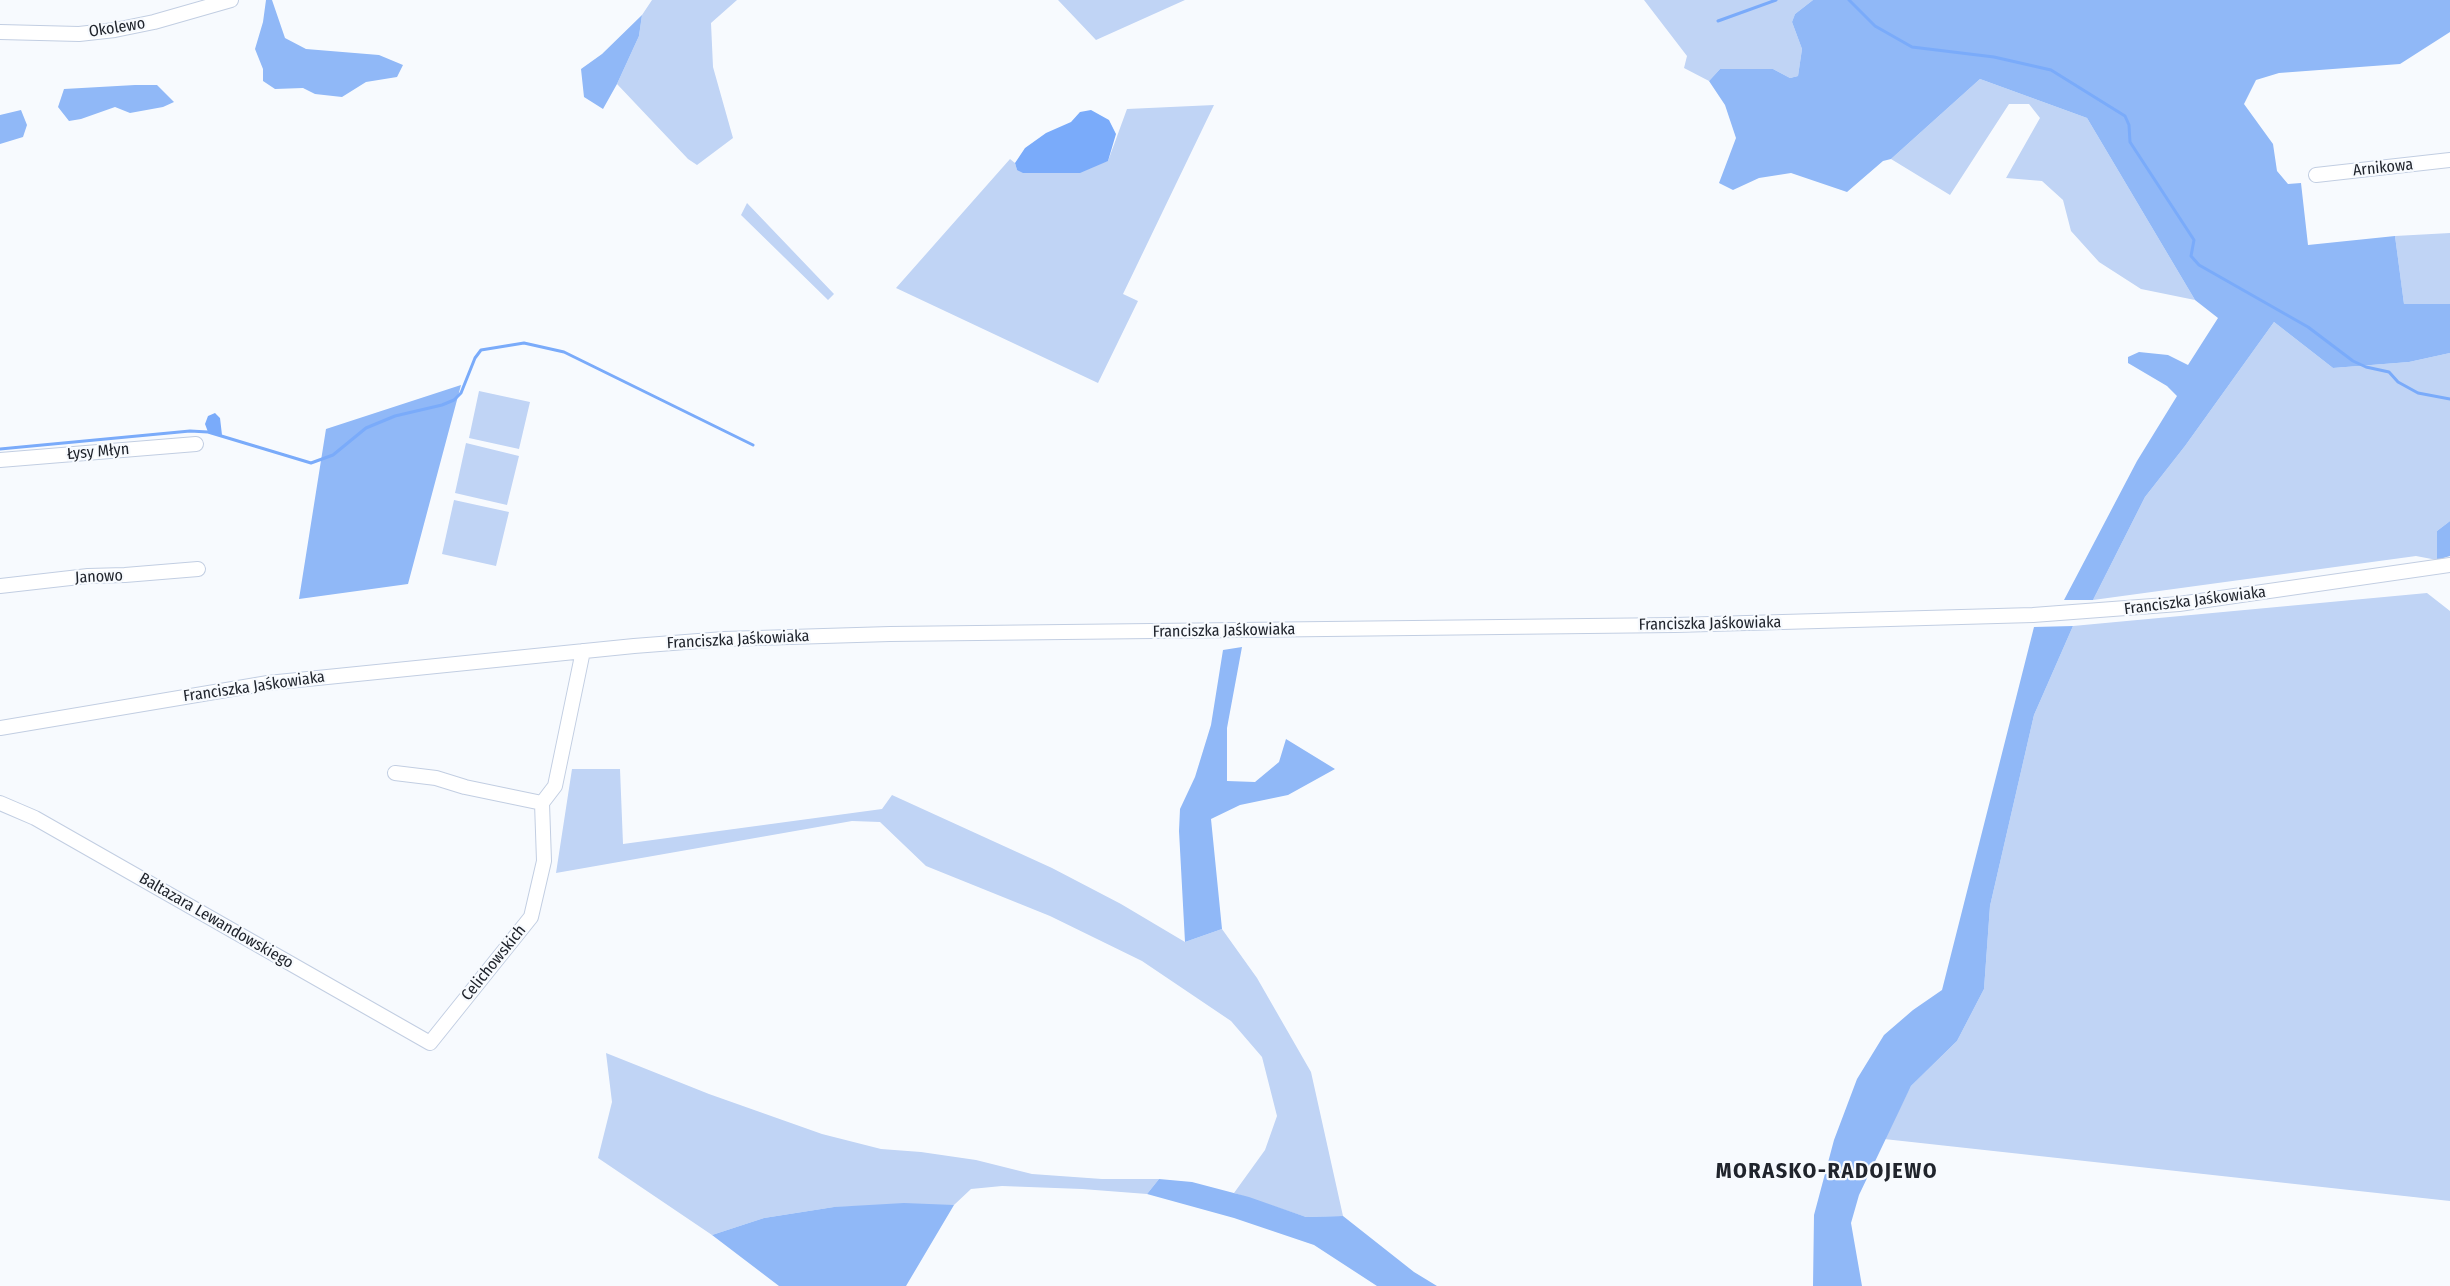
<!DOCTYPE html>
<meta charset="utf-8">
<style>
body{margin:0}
canvas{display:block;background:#f7fafe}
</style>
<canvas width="2450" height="1286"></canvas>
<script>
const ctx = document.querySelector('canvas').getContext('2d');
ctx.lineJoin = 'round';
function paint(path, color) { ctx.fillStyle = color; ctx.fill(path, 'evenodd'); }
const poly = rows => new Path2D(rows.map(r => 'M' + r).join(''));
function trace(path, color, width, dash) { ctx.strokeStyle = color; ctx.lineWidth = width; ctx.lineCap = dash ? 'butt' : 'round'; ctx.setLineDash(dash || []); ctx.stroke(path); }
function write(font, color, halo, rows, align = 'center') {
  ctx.font = font + ' "Fira Sans Condensed",sans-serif'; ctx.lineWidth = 4.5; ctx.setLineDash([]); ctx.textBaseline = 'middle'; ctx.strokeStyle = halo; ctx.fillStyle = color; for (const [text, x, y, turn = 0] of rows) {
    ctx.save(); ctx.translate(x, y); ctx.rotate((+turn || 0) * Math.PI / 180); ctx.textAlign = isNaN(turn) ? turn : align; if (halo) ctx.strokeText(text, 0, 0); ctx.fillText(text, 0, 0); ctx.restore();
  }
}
const green = poly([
 [652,0,737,0,711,23,713,67,733,138,697,165,688,159,617,84,639,36,642,15],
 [1058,0,1185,0,1096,40],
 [1644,0,1813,0,1795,14,1792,22,1802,49,1798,76,1790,78,1773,69,1720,69,1709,81,1684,68,1687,56],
 [1980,79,2087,118,2195,300,2141,289,2099,262,2071,231,2063,200,2042,181,2006,178,2040,118,2029,104,2009,104,1950,195,1891,159],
 [1214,105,1123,294,1138,301,1098,383,896,288,1010,159,1015,163,1017,170,1108,161,1127,109],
 [747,203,834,294,828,300,741,215],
 [2450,233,2450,304,2404,304,2395,236],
 [2274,322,2333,368,2409,362,2450,353,2450,521,2437,531,2437,560,2416,556,2093,600,2145,497,2185,446],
 [479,391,530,402,519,449,469,438],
 [466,443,519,456,507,505,455,493],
 [454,500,509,512,496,566,442,554],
 [2427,593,2450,611,2450,1201,1884,1139,1911,1086,1957,1041,1984,989,1990,906,2034,715,2073,626],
 [572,769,620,769,623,844,882,809,892,795,1052,868,1121,904,1185,942,1222,929,1257,978,1311,1072,1343,1216,1306,1217,1234,1193,1265,1150,1277,1116,1262,1057,1231,1021,1142,961,1050,916,926,866,880,822,852,821,556,873],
 [606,1053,709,1094,822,1134,881,1149,921,1152,976,1160,1032,1174,1102,1179,1159,1179,1147,1194,1082,1189,1002,1186,971,1189,954,1205,834,1207,764,1218,712,1235,598,1158,612,1102]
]);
const forest = poly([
 [266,0,272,0,285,38,306,49,379,55,403,65,397,77,366,82,342,97,315,94,303,88,275,89,263,81,263,69,255,49,263,22],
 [1813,0,2450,0,2450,32,2400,64,2279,73,2256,80,2244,104,2273,144,2277,171,2288,184,2301,183,2308,245,2395,236,2404,304,2450,304,2450,353,2409,362,2333,368,2274,322,2185,446,2145,497,2093,600,2064,600,2137,461,2177,396,2167,386,2128,363,2128,357,2139,352,2168,355,2188,365,2218,318,2195,300,2087,118,1980,79,1891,159,1883,161,1847,192,1791,173,1759,178,1733,190,1719,183,1736,138,1725,105,1709,81,1720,69,1773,69,1790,78,1798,76,1802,49,1792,22,1795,14],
 [642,15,639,36,617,84,603,109,584,97,581,69,602,54],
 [135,85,157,85,174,102,163,107,130,113,115,107,81,119,69,121,58,107,64,89],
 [21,110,27,125,23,137,0,144,0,115],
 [461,385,408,584,299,599,326,429],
 [2450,521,2450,556,2437,560,2437,531],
 [2073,626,2034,715,1990,906,1984,989,1957,1041,1911,1086,1859,1195,1851,1223,1862,1286,1813,1286,1814,1215,1834,1140,1857,1079,1884,1035,1913,1010,1942,990,2034,627],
 [1242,647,1227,728,1227,781,1255,782,1279,762,1286,739,1335,769,1288,795,1240,805,1211,819,1222,929,1185,942,1179,831,1180,809,1195,777,1211,725,1223,650],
 [1159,1179,1192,1182,1249,1197,1306,1217,1343,1216,1414,1272,1437,1286,1377,1286,1314,1245,1234,1218,1147,1194],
 [904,1203,954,1205,906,1286,779,1286,712,1235,764,1218,834,1207]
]);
const water = poly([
 [1091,110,1109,120,1116,134,1108,161,1080,173,1023,173,1017,170,1015,163,1025,148,1046,133,1071,122,1080,112],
 [215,413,220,418,222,435,208,432,205,424,208,416]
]);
const stream = poly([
 [1849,0,1875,26,1912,47,1994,57,2051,70,2125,116,2129,125,2130,142,2194,240,2191,256,2199,265,2308,327,2353,361,2366,367,2389,372,2398,382,2418,393,2450,399],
 [1718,21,1776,0],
 [0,449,190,431,208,432,311,463,333,455,366,428,395,416,442,405,454,400,461,393,475,358,481,350,524,343,564,352,753,445]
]);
const minor = poly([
 [0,32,79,34,115,30,154,22,231,0],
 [2316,175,2450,160],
 [0,460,196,444],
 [0,586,88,576,125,575,198,569],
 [0,728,268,683,634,646,724,639,890,634,1675,625,2033,615,2179,604,2450,565],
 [395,773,436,778,465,787,542,803],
 [0,803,35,818,430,1043,531,917,544,861,542,803,555,786,583,651]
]);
const streetNames = [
 ["Okolewo",117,28,-9],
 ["Arnikowa",2383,168,-6],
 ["Łysy Młyn",98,452,-5],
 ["Janowo",99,577,-3],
 ["Franciszka Jaśkowiaka",2195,601,-7],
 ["Franciszka Jaśkowiaka",1710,624,-1],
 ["Franciszka Jaśkowiaka",1224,631,-1],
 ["Franciszka Jaśkowiaka",738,640,-3],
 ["Franciszka Jaśkowiaka",254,687,-8],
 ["Baltazara Lewandowskiego",216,921,30],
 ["Celichowskich",494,963,-51]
];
const districtNames = [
 ["MORASKO-RADOJEWO",1827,1172]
];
paint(green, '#c0d4f5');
paint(forest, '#90b8f7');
paint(water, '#7aabfa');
trace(stream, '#7aabfa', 3);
trace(minor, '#c2cee2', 16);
trace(minor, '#fff', 14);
write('16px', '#20242c', '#f7fafe', streetNames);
ctx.letterSpacing = '1.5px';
write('bold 22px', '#20242c', '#f7fafe', districtNames);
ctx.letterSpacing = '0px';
</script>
